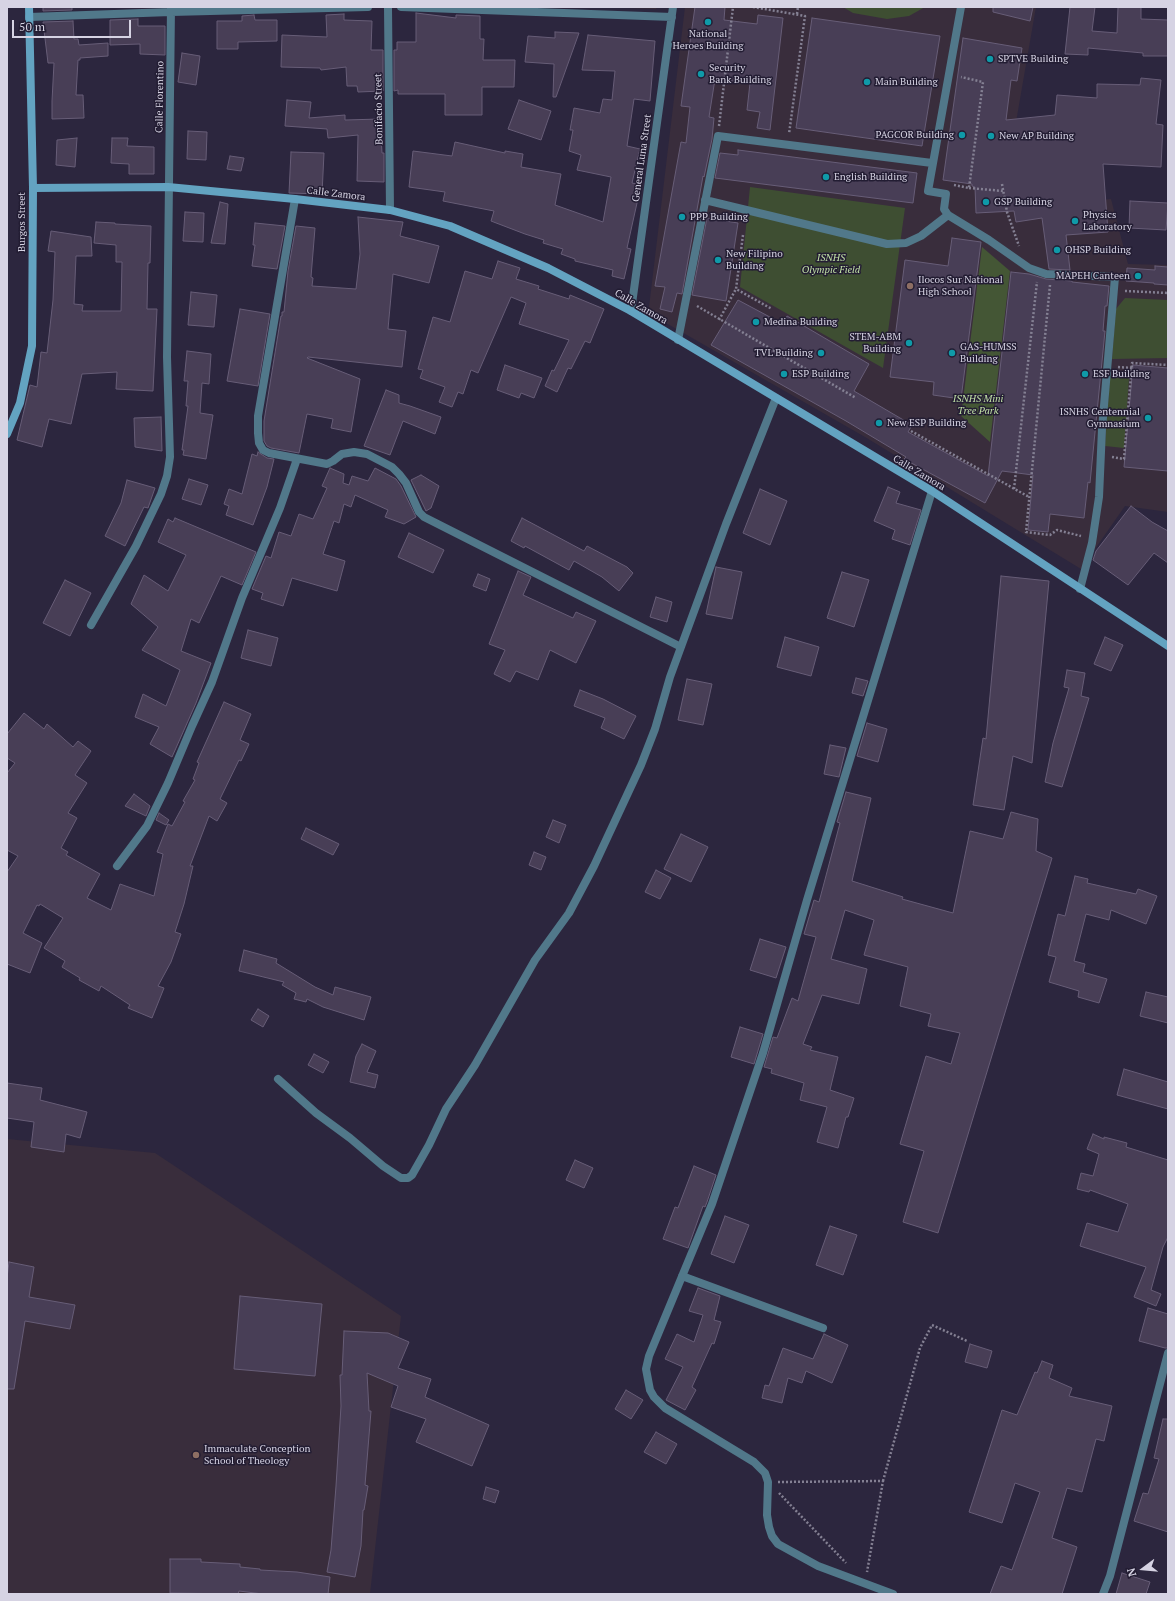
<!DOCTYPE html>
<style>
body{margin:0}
#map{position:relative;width:1175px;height:1601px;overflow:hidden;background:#2c263e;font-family:"PT Serif",serif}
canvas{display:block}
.frame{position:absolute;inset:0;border:8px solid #d6d3e3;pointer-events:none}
.north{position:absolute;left:1123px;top:1549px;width:40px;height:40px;-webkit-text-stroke:3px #231d33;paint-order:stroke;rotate:254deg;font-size:11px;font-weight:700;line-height:16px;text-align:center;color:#d6d3e3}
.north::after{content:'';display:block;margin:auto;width:14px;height:18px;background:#d6d3e3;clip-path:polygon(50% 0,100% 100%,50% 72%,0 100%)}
.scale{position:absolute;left:12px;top:20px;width:119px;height:18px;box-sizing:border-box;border:2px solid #d6d3e3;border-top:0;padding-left:5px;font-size:12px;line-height:14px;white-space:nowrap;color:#d6d3e3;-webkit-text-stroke:3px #231d33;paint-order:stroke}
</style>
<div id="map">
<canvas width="1175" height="1601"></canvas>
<div class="frame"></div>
<div class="north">N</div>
<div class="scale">50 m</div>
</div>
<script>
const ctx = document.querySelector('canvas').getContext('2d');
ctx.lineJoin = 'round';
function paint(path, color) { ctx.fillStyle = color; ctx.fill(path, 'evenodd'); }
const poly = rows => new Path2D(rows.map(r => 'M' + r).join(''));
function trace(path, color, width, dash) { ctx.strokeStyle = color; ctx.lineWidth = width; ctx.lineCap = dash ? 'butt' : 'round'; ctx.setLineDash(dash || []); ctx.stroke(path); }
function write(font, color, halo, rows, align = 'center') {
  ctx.font = font + ' "PT Serif",serif'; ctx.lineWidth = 3; ctx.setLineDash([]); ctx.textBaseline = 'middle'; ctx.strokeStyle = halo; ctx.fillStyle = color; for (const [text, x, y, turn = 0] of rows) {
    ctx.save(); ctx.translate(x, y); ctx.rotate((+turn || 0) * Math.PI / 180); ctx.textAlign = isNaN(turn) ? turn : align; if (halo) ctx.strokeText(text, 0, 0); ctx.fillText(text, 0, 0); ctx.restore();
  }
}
const education = poly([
 [602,7,657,7,656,9],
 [685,7,1036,7,1007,174,1034,206,1111,199,1128,264,1168,265,1168,512,1125,506,1081,569,865,437,659,319,649,307],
 [7,1139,155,1153,401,1316,370,1594,7,1594]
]);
const green = poly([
 [843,7,925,7,909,16,887,19,853,13],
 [750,187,905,208,883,368,740,287],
 [1125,298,1168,300,1168,358,1112,359,1116,309],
 [1110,376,1129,378,1124,448,1105,446]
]);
const forest = poly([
 [982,247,1010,271,990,442,961,416]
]);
const building = poly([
 [43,7,72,7,72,10,43,11,43,7],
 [695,7,725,7,724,20,757,24,758,15,783,18,770,130,757,128,760,112,747,110,750,83,715,79,709,117,714,118,712,139,704,177,703,176,682,294,677,293,672,312,660,309,665,287,655,286,681,142,686,143,690,107,681,106,695,7],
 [993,7,1033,7,1030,21,993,12,993,7],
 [1070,7,1095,7,1092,31,1117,33,1118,7,1141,7,1141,19,1168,20,1168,56,1143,56,1143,53,1088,48,1088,55,1065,54,1070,7],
 [416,13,456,18,456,15,480,16,480,39,484,39,483,60,515,60,514,87,482,87,482,115,445,115,445,94,398,94,398,90,394,91,394,50,397,50,397,42,416,42,416,13],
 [344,14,344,20,372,21,371,50,383,50,383,91,358,92,357,86,347,86,346,67,321,70,320,68,281,67,282,35,327,37,326,15,344,14],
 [254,15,255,20,277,20,277,41,238,42,238,49,217,49,217,21,242,21,242,16,254,15],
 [812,18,940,36,922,146,796,128,812,18],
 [138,19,138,26,165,26,165,55,140,54,140,44,110,45,110,20,138,19],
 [73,21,74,39,78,39,79,45,108,43,108,56,80,58,80,60,78,60,76,95,83,95,84,118,52,119,52,101,54,63,48,63,43,22,73,21],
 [555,32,579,33,556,97,553,97,554,64,525,62,528,36,555,38,555,32],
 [588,35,655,41,650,101,634,99,627,146,640,149,632,183,641,185,627,248,631,249,624,279,612,276,613,270,575,261,575,259,561,254,563,249,543,243,544,240,525,234,491,221,494,211,443,201,445,192,409,187,413,151,452,156,455,142,505,153,505,151,523,154,521,167,561,174,555,205,603,222,611,177,577,170,581,155,569,151,573,130,570,130,574,108,600,113,603,99,612,100,615,71,582,70,588,35],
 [963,38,1022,48,1017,81,1011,80,1006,120,1055,115,1057,95,1097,98,1097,84,1140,85,1141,78,1161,80,1156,124,1163,125,1161,167,1103,164,1108,232,1066,235,1070,270,1049,269,1042,218,1016,222,1014,211,976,213,975,187,972,186,972,184,943,180,963,38],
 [182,53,200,56,196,85,178,82,182,53],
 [287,100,311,102,309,118,345,115,345,120,380,119,382,153,384,153,384,182,357,181,358,135,328,138,327,129,285,126,287,100],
 [519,100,551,111,541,140,508,129,519,100],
 [188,131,207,132,206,160,187,159,188,131],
 [77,138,75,167,56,165,57,140,77,138],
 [112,138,128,138,127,146,154,147,154,174,129,174,129,164,111,163,112,138],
 [738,150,917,173,913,203,715,178,720,153,738,155,738,150],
 [291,152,324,153,322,194,289,193,291,152],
 [230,156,244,158,241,171,227,169,230,156],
 [1130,201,1168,203,1166,230,1129,228,1130,201],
 [220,202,228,204,225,244,211,243,220,202],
 [185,212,204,213,203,242,183,241,185,212],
 [358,217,403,222,400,236,439,246,429,283,393,274,388,329,406,331,402,367,308,357,307,358,360,379,351,432,331,428,333,419,307,414,299,453,271,448,267,446,264,441,264,421,281,316,282,316,282,312,284,312,288,271,296,226,315,228,311,277,313,278,312,286,356,289,360,254,358,217],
 [707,218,738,223,726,301,692,295,707,218],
 [96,222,115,223,115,224,151,226,150,263,148,263,147,309,157,309,153,391,116,389,117,372,82,374,71,424,49,419,42,447,17,440,30,385,37,387,41,352,47,353,53,300,55,252,48,251,51,231,91,237,92,256,76,256,74,304,83,305,82,311,121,311,122,262,116,262,116,245,94,243,96,222],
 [255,223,285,226,277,269,252,266,255,245,253,245,255,223],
 [952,238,981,242,961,399,933,395,934,382,890,377,905,260,948,266,952,238],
 [498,261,520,268,516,279,539,286,538,289,569,299,570,295,604,309,590,343,585,341,571,369,568,368,557,392,545,386,552,370,554,371,569,340,519,324,526,303,511,297,478,373,471,370,463,394,458,392,452,407,439,402,445,387,420,378,423,370,418,369,433,317,450,322,465,271,492,279,498,261],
 [1155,266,1168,267,1168,285,1154,284,1154,283,1126,281,1127,268,1155,270,1155,266],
 [1011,272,1029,274,1046,279,1072,281,1072,282,1109,286,1107,306,1105,306,1103,331,1105,331,1090,483,1088,482,1084,518,1050,514,1048,532,1028,530,1033,475,1002,471,985,503,904,459,906,457,846,421,711,345,738,300,783,324,787,316,869,364,854,391,912,425,908,432,988,476,1011,272],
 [191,292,217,295,214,327,188,325,191,292],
 [240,309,270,314,258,386,227,381,240,309],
 [187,351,211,354,209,384,202,383,200,413,213,415,206,459,183,455,184,450,182,450,188,406,186,406,188,381,184,381,187,351],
 [505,365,542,378,534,398,521,393,519,398,497,390,505,365],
 [1133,365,1168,368,1168,471,1124,467,1133,365],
 [386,390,399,395,399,403,410,406,441,417,435,434,403,421,390,455,364,446,386,390],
 [161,417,162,451,135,447,134,418,161,417],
 [258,452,267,458,274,459,267,487,253,525,226,515,229,506,224,504,229,489,242,494,252,454,257,456,258,452],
 [330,468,344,474,343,483,349,485,352,476,368,481,375,468,396,479,401,486,416,517,404,524,385,517,388,510,355,495,351,507,344,504,339,523,334,521,323,554,345,561,337,591,292,578,283,606,261,599,263,593,252,589,266,556,271,558,279,532,291,536,299,514,313,519,327,488,322,486,330,468],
 [421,475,439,486,431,508,426,511,411,480,421,475],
 [189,479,208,485,201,505,182,499,189,479],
 [127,480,155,488,148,508,144,507,125,546,105,536,121,503,127,480],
 [888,487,900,492,896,503,921,510,910,545,892,539,895,530,874,521,888,487],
 [760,489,787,501,770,545,743,533,760,489],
 [1131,506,1152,522,1168,531,1168,563,1154,553,1128,585,1093,560,1096,551,1131,506],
 [175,518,256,552,242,585,221,576,199,623,191,619,181,651,211,663,196,703,172,757,150,744,159,727,135,717,143,694,166,706,180,670,142,650,158,627,131,604,144,575,168,591,186,555,158,542,168,519,173,522,175,518],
 [522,518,584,551,587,546,627,567,633,573,619,591,602,577,574,561,569,570,525,546,524,548,511,541,522,518],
 [409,533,444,550,433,573,398,557,409,533],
 [716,567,742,572,732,619,706,614,716,567],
 [518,571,531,577,523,595,573,618,576,612,596,621,576,663,550,650,538,680,516,671,510,682,494,674,505,650,489,644,518,571],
 [842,572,869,580,854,627,827,618,842,572],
 [478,574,490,579,486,591,473,586,478,574],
 [1001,576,1049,581,1032,763,1013,756,1004,810,973,805,983,738,986,739,1001,576],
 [65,580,91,593,70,636,43,623,65,580],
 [656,597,672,602,667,622,650,617,656,597],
 [248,630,278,638,271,666,241,658,248,630],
 [785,637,819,647,811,676,777,667,785,637],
 [1105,637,1123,645,1111,671,1094,664,1105,637],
 [1067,670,1085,673,1081,696,1089,698,1062,787,1045,782,1053,743,1069,688,1064,687,1067,670],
 [856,678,868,681,863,696,852,693,856,678],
 [687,679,712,684,703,725,678,720,687,679],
 [580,690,603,699,636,716,624,739,601,728,605,718,574,706,580,690],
 [224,702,251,714,240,740,249,744,241,761,239,760,220,799,227,803,217,821,209,816,190,866,193,866,184,904,175,932,181,934,171,962,158,986,164,988,152,1018,128,1008,130,1005,101,986,99,991,79,980,80,978,62,967,65,961,44,948,63,918,40,904,39,906,37,905,23,933,42,943,30,973,7,964,7,872,18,856,7,850,7,773,15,763,7,758,7,734,24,713,44,729,47,724,73,747,78,741,91,751,75,775,87,783,68,813,77,818,61,848,68,852,66,855,100,874,87,898,111,910,120,884,154,896,163,854,157,852,168,824,172,826,185,802,183,801,195,780,193,779,199,763,197,762,224,702],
 [867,723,887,729,878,762,857,756,867,723],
 [830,745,846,748,839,777,824,774,830,745],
 [846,792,871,798,852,881,903,897,902,899,953,913,970,831,1003,839,1011,812,1038,819,1036,851,1052,858,938,1233,903,1222,924,1151,900,1144,926,1056,951,1064,960,1033,928,1026,931,1014,900,1006,908,967,864,955,874,920,845,910,831,959,867,969,859,1004,822,995,803,1044,812,1047,810,1050,838,1057,830,1090,854,1098,848,1117,846,1117,838,1148,817,1142,827,1107,800,1100,804,1083,771,1073,772,1069,764,1067,773,1037,777,1038,792,998,798,1001,816,937,804,934,814,900,819,902,840,823,837,822,846,792],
 [134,794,150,806,146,816,125,806,134,794],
 [159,813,169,820,166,825,156,820,159,813],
 [553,820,566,825,559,843,546,837,553,820],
 [306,828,339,844,333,855,301,839,306,828],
 [681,834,708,847,691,882,664,869,681,834],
 [534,852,546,857,541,870,529,865,534,852],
 [656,870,671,878,660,899,645,892,656,870],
 [1075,876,1088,879,1087,883,1136,894,1138,889,1157,896,1146,924,1111,910,1109,920,1086,914,1074,961,1085,964,1083,972,1107,979,1099,1003,1078,997,1079,991,1049,982,1056,957,1048,955,1058,914,1065,916,1075,876],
 [760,939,786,947,776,978,750,970,760,939],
 [244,950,277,959,276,963,315,987,333,995,335,987,371,997,364,1020,323,1007,307,999,306,1002,294,999,296,993,282,985,284,982,239,971,244,950],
 [1146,992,1168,997,1168,1023,1140,1016,1146,992],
 [258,1009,269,1016,263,1027,251,1020,258,1009],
 [740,1027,763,1034,754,1064,731,1057,740,1027],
 [362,1044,376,1051,367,1072,378,1075,375,1088,350,1082,356,1056,362,1044],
 [314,1054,329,1062,323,1073,308,1065,314,1054],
 [1124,1069,1168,1082,1168,1109,1117,1095,1124,1069],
 [7,1083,42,1088,40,1100,87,1112,80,1138,66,1134,64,1152,31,1147,34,1122,7,1118,7,1083],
 [1093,1134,1104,1139,1104,1137,1127,1143,1126,1147,1168,1160,1168,1237,1163,1247,1151,1290,1161,1294,1156,1306,1134,1297,1146,1267,1080,1246,1087,1223,1118,1232,1128,1204,1090,1190,1089,1192,1077,1189,1081,1173,1093,1176,1099,1154,1087,1149,1093,1134],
 [575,1160,593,1168,584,1188,566,1180,575,1160],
 [694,1166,716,1175,707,1202,705,1207,703,1206,688,1248,663,1239,675,1207,678,1208,694,1166],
 [725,1216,749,1225,734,1263,711,1254,725,1216],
 [830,1226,857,1235,843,1275,816,1265,830,1226],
 [9,1262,34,1267,29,1297,75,1305,70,1329,25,1321,14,1389,7,1389,7,1278,9,1262],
 [698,1288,720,1296,714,1320,721,1322,714,1344,712,1343,692,1387,696,1390,685,1410,666,1400,683,1367,665,1359,677,1334,694,1342,703,1315,689,1311,698,1288],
 [240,1296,322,1304,315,1376,234,1369,240,1296],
 [1148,1308,1168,1314,1168,1348,1165,1348,1139,1341,1148,1308],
 [344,1331,388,1333,409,1342,398,1368,431,1379,425,1397,489,1425,472,1466,416,1442,426,1419,391,1407,398,1386,367,1373,369,1411,371,1411,365,1485,368,1486,364,1510,363,1510,361,1546,355,1577,327,1572,331,1550,336,1486,341,1406,340,1375,342,1375,344,1331],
 [824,1334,848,1345,832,1383,806,1371,802,1383,788,1378,782,1403,762,1398,765,1385,769,1386,783,1348,813,1359,824,1334],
 [970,1344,992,1351,987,1368,965,1362,970,1344],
 [1042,1361,1053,1365,1049,1378,1072,1388,1069,1396,1112,1406,1104,1441,1096,1439,1082,1492,1067,1488,1052,1538,1077,1547,1062,1594,990,1594,1001,1566,1012,1570,1040,1492,1015,1483,1002,1523,969,1512,1002,1410,1017,1415,1035,1372,1037,1373,1042,1361],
 [626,1390,643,1400,631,1419,615,1409,626,1390],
 [1163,1419,1168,1419,1168,1532,1134,1521,1143,1493,1148,1494,1159,1459,1154,1458,1163,1419],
 [656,1432,677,1444,666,1464,644,1452,656,1432],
 [486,1487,499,1491,495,1503,483,1499,486,1487],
 [170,1559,201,1559,201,1562,240,1564,240,1567,260,1569,260,1570,297,1572,330,1577,328,1594,263,1594,239,1591,238,1594,170,1593,170,1559],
 [1122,1573,1150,1582,1146,1594,1116,1594,1122,1573]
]);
const path = poly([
 [753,7,805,16,789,134],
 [797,14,798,7],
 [719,126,733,7],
 [1002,184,1007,212,1019,246],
 [954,185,969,188,983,82,961,77],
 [969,188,1003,191],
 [743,235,736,289,772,309],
 [1050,285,1026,532,1050,535,1057,530,1081,536],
 [1125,291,1168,293],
 [697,306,856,398],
 [719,320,736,289],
 [1118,367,1132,368],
 [911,431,1029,497],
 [1112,457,1124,459,1132,363,1168,365],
 [1014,489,1037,282],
 [883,1481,920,1348,932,1325,967,1341],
 [778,1482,883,1481,867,1572],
 [779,1493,846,1563]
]);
const lane = poly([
 [961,7,928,191,946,194,944,209,948,215,989,240,1029,268,1046,274,1115,277,1102,429,1099,497,1092,543,1080,589],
 [705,200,887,244,906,243,921,236,948,215],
 [678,340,718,136,932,163]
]);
const street = poly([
 [388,7,390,210],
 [401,7,672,17],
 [29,17,171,12,368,7],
 [295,199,258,416,258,433,259,443,263,450,269,453,327,464,333,461,342,454,354,452,367,454,392,467,399,474,406,483,419,512,424,517,681,647],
 [631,311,673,7],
 [91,625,136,546,161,494,167,476,170,457,167,357,171,7],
 [117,866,147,826,168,783,192,726,212,682,242,598,280,508,297,459],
 [278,1079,316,1113,350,1138,383,1166,401,1178,408,1178,412,1175,429,1145,446,1109,475,1065,535,960,569,913,594,866,641,765,655,729,670,677,726,524,776,398],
 [682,1276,823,1328],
 [893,1594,818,1566,778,1544,772,1536,769,1527,767,1515,768,1482,765,1473,754,1462,665,1408,654,1397,650,1390,646,1369,649,1356,712,1204,763,1053,807,900,932,491],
 [1103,1594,1110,1576,1168,1353]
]);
const secondary = poly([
 [33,188,168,187,295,199,390,210,450,226,548,268,631,311,932,491,1168,646],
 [7,434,20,403,32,346,33,188,29,7]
]);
const markers = [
 [708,22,4,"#0f9aa8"],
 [990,59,4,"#0f9aa8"],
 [701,74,4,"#0f9aa8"],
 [867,82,4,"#0f9aa8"],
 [962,135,4,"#0f9aa8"],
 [991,136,4,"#0f9aa8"],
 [826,177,4,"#0f9aa8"],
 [986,202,4,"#0f9aa8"],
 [682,217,4,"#0f9aa8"],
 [1075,221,4,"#0f9aa8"],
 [1057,250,4,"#0f9aa8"],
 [718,260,4,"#0f9aa8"],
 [1138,276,4,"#0f9aa8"],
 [910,286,4,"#8d6e63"],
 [756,322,4,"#0f9aa8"],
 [909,343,4,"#0f9aa8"],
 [821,353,4,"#0f9aa8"],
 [952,353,4,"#0f9aa8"],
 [784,374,4,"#0f9aa8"],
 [1085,374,4,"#0f9aa8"],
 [1148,418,4,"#0f9aa8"],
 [879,423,4,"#0f9aa8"],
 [196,1455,4,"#8d6e63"]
];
const poiNames = [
 ["National",708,34,"center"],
 ["Heroes Building",708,46,"center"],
 ["SPTVE Building",998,59],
 ["Security",709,68],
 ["Bank Building",709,80],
 ["Main Building",875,82],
 ["PAGCOR Building",954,135,"right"],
 ["New AP Building",999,136],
 ["English Building",834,177],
 ["GSP Building",994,202],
 ["Physics",1083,215],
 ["Laboratory",1083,227],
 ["PPP Building",690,217],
 ["OHSP Building",1065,250],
 ["New Filipino",726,254],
 ["Building",726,266],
 ["MAPEH Canteen",1130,276,"right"],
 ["Ilocos Sur National",918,280],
 ["High School",918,292],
 ["Medina Building",764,322],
 ["STEM-ABM",901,337,"right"],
 ["Building",901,349,"right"],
 ["GAS-HUMSS",960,347],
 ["Building",960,359],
 ["TVL Building",813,353,"right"],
 ["ESP Building",792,374],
 ["ESF Building",1093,374],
 ["ISNHS Centennial",1140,412,"right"],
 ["Gymnasium",1140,424,"right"],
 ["New ESP Building",887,423],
 ["Immaculate Conception",204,1449],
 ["School of Theology",204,1461]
];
const streetNames = [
 ["Calle Florentino",160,97,-89],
 ["Bonifacio Street",379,109,-91],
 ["General Luna Street",642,158,-82],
 ["Calle Zamora",336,194,7],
 ["Burgos Street",22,222,-90],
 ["Calle Zamora",641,307,30],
 ["Calle Zamora",919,473,31]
];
const parkNames = [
 ["ISNHS",831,258],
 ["Olympic Field",831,270],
 ["ISNHS Mini",978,399],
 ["Tree Park",978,411]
];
paint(education, '#392d3c');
paint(green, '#3e4e32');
paint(forest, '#445635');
paint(building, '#483e56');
trace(building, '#675d77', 1);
trace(path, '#848093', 2.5, [2, 2]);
trace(lane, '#51788a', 8);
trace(street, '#51788a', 8);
trace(secondary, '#63a3c1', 8);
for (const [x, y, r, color] of markers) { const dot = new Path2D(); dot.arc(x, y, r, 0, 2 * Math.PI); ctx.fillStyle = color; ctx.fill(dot); trace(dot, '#231d33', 1.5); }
write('10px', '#d6d3e3', '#231d33', poiNames, 'left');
write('10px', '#d6d3e3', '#231d33', streetNames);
write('italic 10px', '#c2e2a7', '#231d33', parkNames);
</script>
